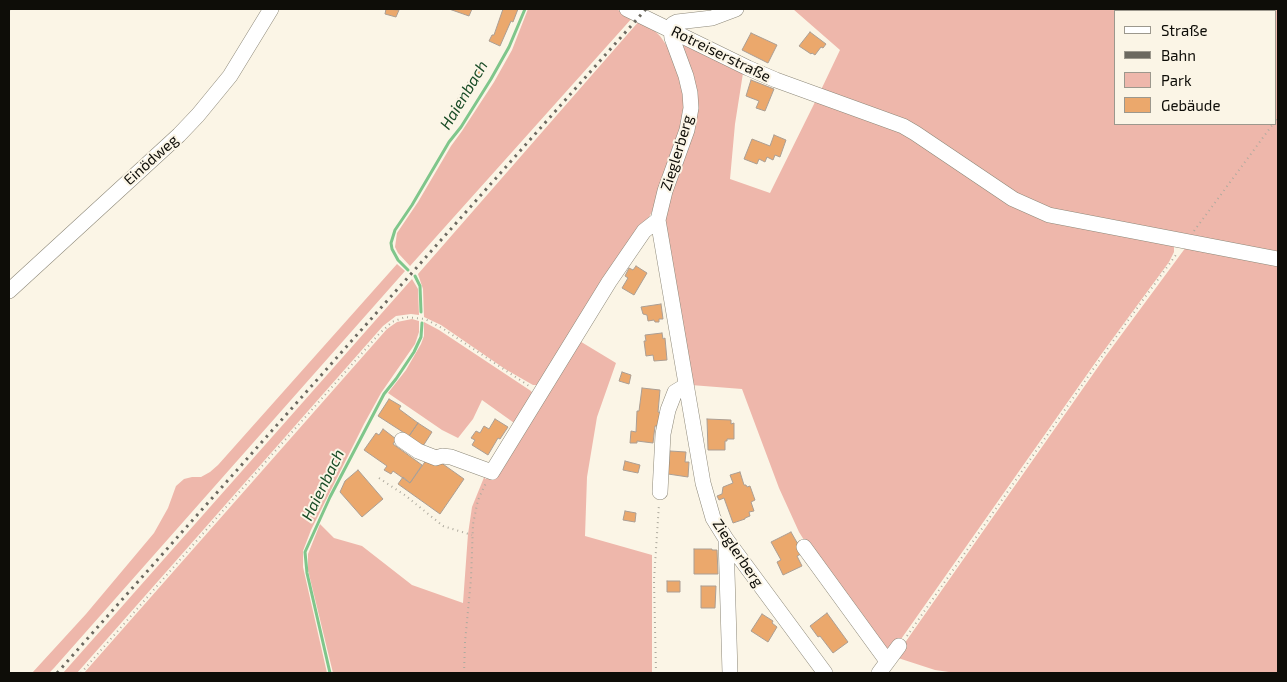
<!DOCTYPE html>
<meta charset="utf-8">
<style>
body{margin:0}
#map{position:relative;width:1287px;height:682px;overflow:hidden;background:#fbf5e6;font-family:"Exo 2",sans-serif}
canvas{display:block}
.frame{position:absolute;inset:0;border:10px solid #0e0d08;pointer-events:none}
.legend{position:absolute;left:1114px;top:10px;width:162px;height:115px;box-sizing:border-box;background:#fbf5e6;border:1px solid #9c988d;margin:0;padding:6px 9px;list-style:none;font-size:15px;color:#0e0d08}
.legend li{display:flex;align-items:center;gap:10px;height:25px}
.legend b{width:25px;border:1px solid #9c988d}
</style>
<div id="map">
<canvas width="1287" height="682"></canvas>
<div class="frame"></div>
<ul class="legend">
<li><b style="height:6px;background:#fff"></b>Straße</li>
<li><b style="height:6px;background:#6c6960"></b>Bahn</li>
<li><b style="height:14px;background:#eeb7ab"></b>Park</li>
<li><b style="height:14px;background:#eba86c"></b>Gebäude</li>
</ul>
</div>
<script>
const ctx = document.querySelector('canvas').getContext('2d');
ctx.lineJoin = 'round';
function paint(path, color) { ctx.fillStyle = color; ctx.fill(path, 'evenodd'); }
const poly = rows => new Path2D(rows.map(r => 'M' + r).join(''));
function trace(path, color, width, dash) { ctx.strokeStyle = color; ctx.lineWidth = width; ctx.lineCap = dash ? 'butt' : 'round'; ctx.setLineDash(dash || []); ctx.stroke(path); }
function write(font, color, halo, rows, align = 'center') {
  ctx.font = font + ' "Exo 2",sans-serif'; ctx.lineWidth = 4; ctx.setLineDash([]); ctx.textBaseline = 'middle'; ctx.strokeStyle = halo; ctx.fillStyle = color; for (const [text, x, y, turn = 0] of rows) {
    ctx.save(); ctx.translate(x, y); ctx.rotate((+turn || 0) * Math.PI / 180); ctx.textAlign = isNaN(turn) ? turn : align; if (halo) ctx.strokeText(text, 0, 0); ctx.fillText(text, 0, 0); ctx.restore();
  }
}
const green = poly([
 [528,9,616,9,633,17,410,266,398,253,395,247,397,233,418,202,451,146,462,131,494,82,512,50],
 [793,9,1278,9,1278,256,1044,209,982,174,820,92,840,50],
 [1116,11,1276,11,1276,124,1116,124],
 [640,20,653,29,660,36,667,46,681,74,686,116,655,206,648,219,541,385,533,385,505,369,441,325,424,317,423,289,418,274],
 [686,44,743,73,735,124,730,179,770,193,816,100,902,131,998,195,1174,245,1174,252,1169,262,1100,356,899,642,888,651,814,556,799,532,779,488,742,389,691,385,665,217,667,203,689,137,682,47],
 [1186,247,1278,263,1278,673,956,673,935,670,895,657,1105,357],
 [397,264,405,271,54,668,49,673,32,673,86,614,154,533,168,508,176,486,184,479,192,477,201,477,210,472,218,465],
 [412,279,418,289,419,315,411,314,396,316,383,326,77,673,63,673],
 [412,319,419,321,419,332,415,344,381,393,364,424,311,530,303,551,303,567,327,673,84,673,387,329,397,322],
 [424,322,439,330,531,391,533,394,517,425,482,400,473,419,458,438,442,430,388,393,406,370,421,344,424,336],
 [578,340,616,363,597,417,587,477,585,536,652,555,652,673,333,673,308,570,308,554,320,524,334,538,362,546,412,585,463,603,468,534,472,507,485,475,485,479,493,477]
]);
const stream = poly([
 [408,270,398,260,392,249,391,243,395,230,412,205,449,142,461,127,491,79,509,47,525,9],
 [415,276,420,286,421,312],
 [330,673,307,573,305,552,330,497,384,394,396,379,414,352,421,337,422,323]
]);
const building = poly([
 [386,9,399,10,396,17,385,14,386,9],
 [449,9,472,9,469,16,449,9],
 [503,9,518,9,513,22,511,21,500,46,489,41,492,35,494,35,503,9],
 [810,32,826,44,823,48,821,47,815,55,812,53,811,54,799,46,810,32],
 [751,33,777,45,768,63,742,50,751,33],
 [476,69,483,74,462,107,455,103,476,69],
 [751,80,774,89,765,111,756,108,759,101,746,96,751,80],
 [774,135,786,140,780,157,775,155,773,160,767,157,765,162,759,159,757,164,744,159,752,139,770,146,774,135],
 [636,266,647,273,634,295,622,288,628,278,625,276,629,268,633,270,636,266],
 [661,304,663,319,659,319,659,322,655,322,654,320,648,321,647,315,643,314,641,307,661,304],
 [662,333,663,339,665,338,667,360,654,361,653,355,646,356,644,341,646,341,645,335,662,333],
 [622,372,631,375,629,384,619,381,622,372],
 [642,388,660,390,658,412,661,413,660,426,655,426,653,443,637,441,637,443,630,443,631,431,636,432,637,411,639,411,642,388],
 [389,399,401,406,399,409,418,423,409,436,378,416,389,399],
 [495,419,508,427,500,439,498,438,488,455,472,445,475,440,471,438,476,431,480,433,484,426,489,429,495,419],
 [707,419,731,420,731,424,734,423,734,439,727,439,727,441,725,441,725,450,708,450,707,419],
 [418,423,432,432,423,446,409,436,418,423],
 [383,429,396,439,393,444,422,465,410,483,393,471,391,474,384,470,387,466,364,450,376,433,379,435,383,429],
 [670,451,686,452,685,462,689,462,688,477,668,474,670,451],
 [427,459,437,466,440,462,464,479,440,514,398,484,403,477,410,483,427,459],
 [625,461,640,465,638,473,623,470,625,461],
 [358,470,383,499,362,517,340,492,345,481,358,470],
 [740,472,744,485,746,485,747,487,750,486,755,500,751,502,754,511,749,512,750,516,745,518,745,519,733,523,724,498,719,500,717,496,722,494,723,487,733,483,730,475,740,472],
 [625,511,636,513,635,522,623,520,625,511],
 [791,532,803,553,797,556,802,566,783,575,777,562,781,560,771,542,791,532],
 [694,549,712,549,712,550,717,550,718,574,694,574,694,549],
 [667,581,680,581,680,592,667,592,667,581],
 [701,586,716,586,715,608,701,608,701,586],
 [827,613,848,642,833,653,820,636,818,637,810,626,827,613],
 [762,614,773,621,772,623,777,627,768,642,751,631,762,614]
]);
const path = poly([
 [9,11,10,9],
 [1276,120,1278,116],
 [1194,231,1273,124],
 [379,478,406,496,443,526,472,535],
 [907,636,1108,348,1178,252],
 [81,673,269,458,379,334,392,322,405,317,425,319,442,328,529,386],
 [464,673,465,642,471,579,473,524,478,500,486,483],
 [656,673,654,580,659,504]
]);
const minor = poly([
 [627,9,748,68,776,80,903,126,915,133,1013,199,1049,215,1278,259],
 [671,30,672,38,686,76,690,93,691,108,687,130,665,191,658,220,703,483,713,518,726,539,825,673],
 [671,30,673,24,677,22,712,18,736,9],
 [9,291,179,135,198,115,230,76,271,9],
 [402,440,418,451,436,458,442,456,451,457,492,472,609,282,644,231,658,220],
 [660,492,663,434,668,410,675,392,685,386],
 [726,539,730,673],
 [804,547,887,661],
 [879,673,899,646]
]);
const rail = poly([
 [57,673,646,9]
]);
const streetNames = [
 ["Rotreiserstraße",721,54,26],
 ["Zieglerberg",677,153,-73],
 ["Einödweg",151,160,-42],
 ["Zieglerberg",738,553,56]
];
const waterNames = [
 ["Haienbach",464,95,-59],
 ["Haienbach",323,485,-64]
];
paint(green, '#eeb7ab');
trace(stream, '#7fc68b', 3);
paint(building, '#eba86c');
trace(building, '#ab9e93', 1);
trace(minor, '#8d8879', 16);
trace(path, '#aeaa9e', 2, [1, 4]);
trace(minor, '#fff', 15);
trace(rail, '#6c6960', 3, [2.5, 5]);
write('15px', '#0e0d08', '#fbf5e6', streetNames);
write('italic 16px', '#194c26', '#fbf5e6', waterNames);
</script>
